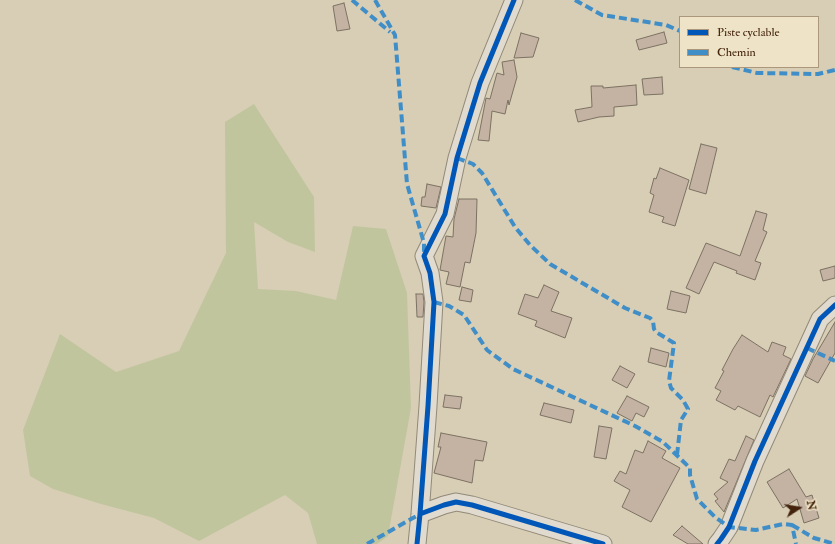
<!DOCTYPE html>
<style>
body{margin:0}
#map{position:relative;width:835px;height:544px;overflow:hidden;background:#d7ceb5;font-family:"IM FELL Double Pica",serif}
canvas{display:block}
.legend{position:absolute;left:679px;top:16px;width:140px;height:52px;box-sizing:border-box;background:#eee3c6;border:1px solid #aa977c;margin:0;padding:5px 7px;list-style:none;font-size:12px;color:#44240d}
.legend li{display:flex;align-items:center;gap:8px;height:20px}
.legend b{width:20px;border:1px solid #aa977c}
.north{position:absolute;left:779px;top:488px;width:40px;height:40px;-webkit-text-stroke:3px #eee3c6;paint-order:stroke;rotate:78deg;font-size:11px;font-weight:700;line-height:16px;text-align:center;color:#44240d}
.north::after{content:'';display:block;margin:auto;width:14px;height:18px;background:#44240d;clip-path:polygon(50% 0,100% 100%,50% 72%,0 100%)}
</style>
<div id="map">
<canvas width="835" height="544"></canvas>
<ul class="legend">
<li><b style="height:5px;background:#0057b8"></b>Piste cyclable</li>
<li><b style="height:5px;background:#408ec7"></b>Chemin</li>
</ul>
<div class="north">N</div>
</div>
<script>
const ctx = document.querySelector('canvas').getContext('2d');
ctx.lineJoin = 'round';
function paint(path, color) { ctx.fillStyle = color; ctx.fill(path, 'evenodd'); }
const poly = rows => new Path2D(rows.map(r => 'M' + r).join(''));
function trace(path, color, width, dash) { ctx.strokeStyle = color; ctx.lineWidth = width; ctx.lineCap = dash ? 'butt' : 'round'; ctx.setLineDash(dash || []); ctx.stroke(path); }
const green = poly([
 [254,104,314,197,315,252,288,242,254,222,258,289,296,291,336,300,353,226,386,229,407,293,411,408,388,536,377,544,317,544,308,513,285,495,199,541,154,518,101,504,53,489,30,476,23,430,60,334,116,372,179,351,226,253,225,122]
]);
const building = poly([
 [344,3,350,29,337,31,333,6,344,3],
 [664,32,667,43,639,50,636,40,664,32],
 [521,33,539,38,533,57,514,58,521,33],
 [514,60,517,77,509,105,508,100,505,114,492,111,489,141,478,140,486,98,490,99,497,73,504,75,502,62,514,60],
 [662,77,663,94,644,95,642,79,662,77],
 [636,85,637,105,614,107,614,116,599,117,578,122,575,110,592,107,591,86,603,86,603,88,636,85],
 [701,144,717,148,706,194,689,189,701,144],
 [660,168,689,180,675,226,662,222,664,217,649,212,654,195,650,193,654,178,656,179,660,168],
 [427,184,441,187,436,208,421,206,422,197,425,197,427,184],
 [459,199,477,199,476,233,470,263,465,262,460,287,446,284,449,272,440,270,446,236,453,237,454,219,459,199],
 [756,211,767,214,763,230,767,232,755,261,761,263,755,280,736,273,737,271,714,262,699,294,686,288,706,243,740,256,756,211],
 [835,266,835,278,823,281,820,270,835,266],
 [544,285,559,292,551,311,572,318,565,338,535,326,537,321,518,314,525,294,538,298,544,285],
 [462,287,473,290,471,302,459,300,462,287],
 [671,291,690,296,686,313,667,309,671,291],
 [416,294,423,294,424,302,423,317,417,317,416,294],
 [835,322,835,353,818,383,805,376,813,359,835,322],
 [742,335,768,352,772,342,786,347,783,355,791,359,773,397,770,395,760,417,738,406,735,410,716,400,721,391,715,388,724,371,722,370,733,349,742,335],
 [651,348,669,353,666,367,648,362,651,348],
 [620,366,635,374,627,388,612,380,620,366],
 [445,395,462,397,460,409,443,407,445,395],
 [627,396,649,407,644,417,636,413,632,421,617,413,627,396],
 [544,403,574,410,571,423,540,415,544,403],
 [599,426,612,428,606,459,594,457,599,426],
 [441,433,487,442,483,461,475,460,472,483,434,473,441,447,438,447,441,433],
 [746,436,754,440,724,512,715,501,718,499,714,494,728,482,720,478,729,459,735,461,746,436],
 [648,441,666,451,662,458,680,468,651,522,622,507,630,490,614,481,620,471,626,474,635,450,643,453,648,441],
 [789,469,806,497,812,495,819,518,804,523,797,499,783,508,767,482,789,469],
 [682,526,703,544,688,544,673,535,682,526]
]);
const minor = poly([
 [420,514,444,505,456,502,472,505,603,544],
 [417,544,420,514,428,406,434,302,430,273,424,256,445,214,457,158,480,83,514,0],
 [717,544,721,539,729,527,755,461,820,319,835,305]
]);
const quiet = poly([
 [352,0,390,32],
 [375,0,395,35,407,184,424,243,424,252],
 [575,0,602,15,666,25,680,31],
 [732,67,757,73,818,74,835,70],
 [457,158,473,164,482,173,515,227,530,245,550,264,625,308,650,318,653,321,654,329,656,332,674,343,669,381,671,388,683,400,688,409,681,420,677,455],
 [434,302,449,306,464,315,487,350,513,369,635,426,663,442,690,468,690,475,697,499,715,517,729,527,756,530,783,524,792,525,796,544],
 [807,348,835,361],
 [792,525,814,538,835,544],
 [367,544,420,514]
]);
const cycleway = poly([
 [420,514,444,505,456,502,472,505,603,544],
 [417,544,420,514,428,406,434,302,430,273,424,256,445,214,457,158,480,83,514,0],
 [717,544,721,539,729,527,755,461,820,319,835,305]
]);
paint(green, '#c1c59e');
paint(building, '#c4b2a3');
trace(building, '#7c7262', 1);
trace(minor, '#928978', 19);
trace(minor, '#e0dbce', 17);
trace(quiet, '#408ec7', 4, [8, 4]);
trace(cycleway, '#0057b8', 5);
</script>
